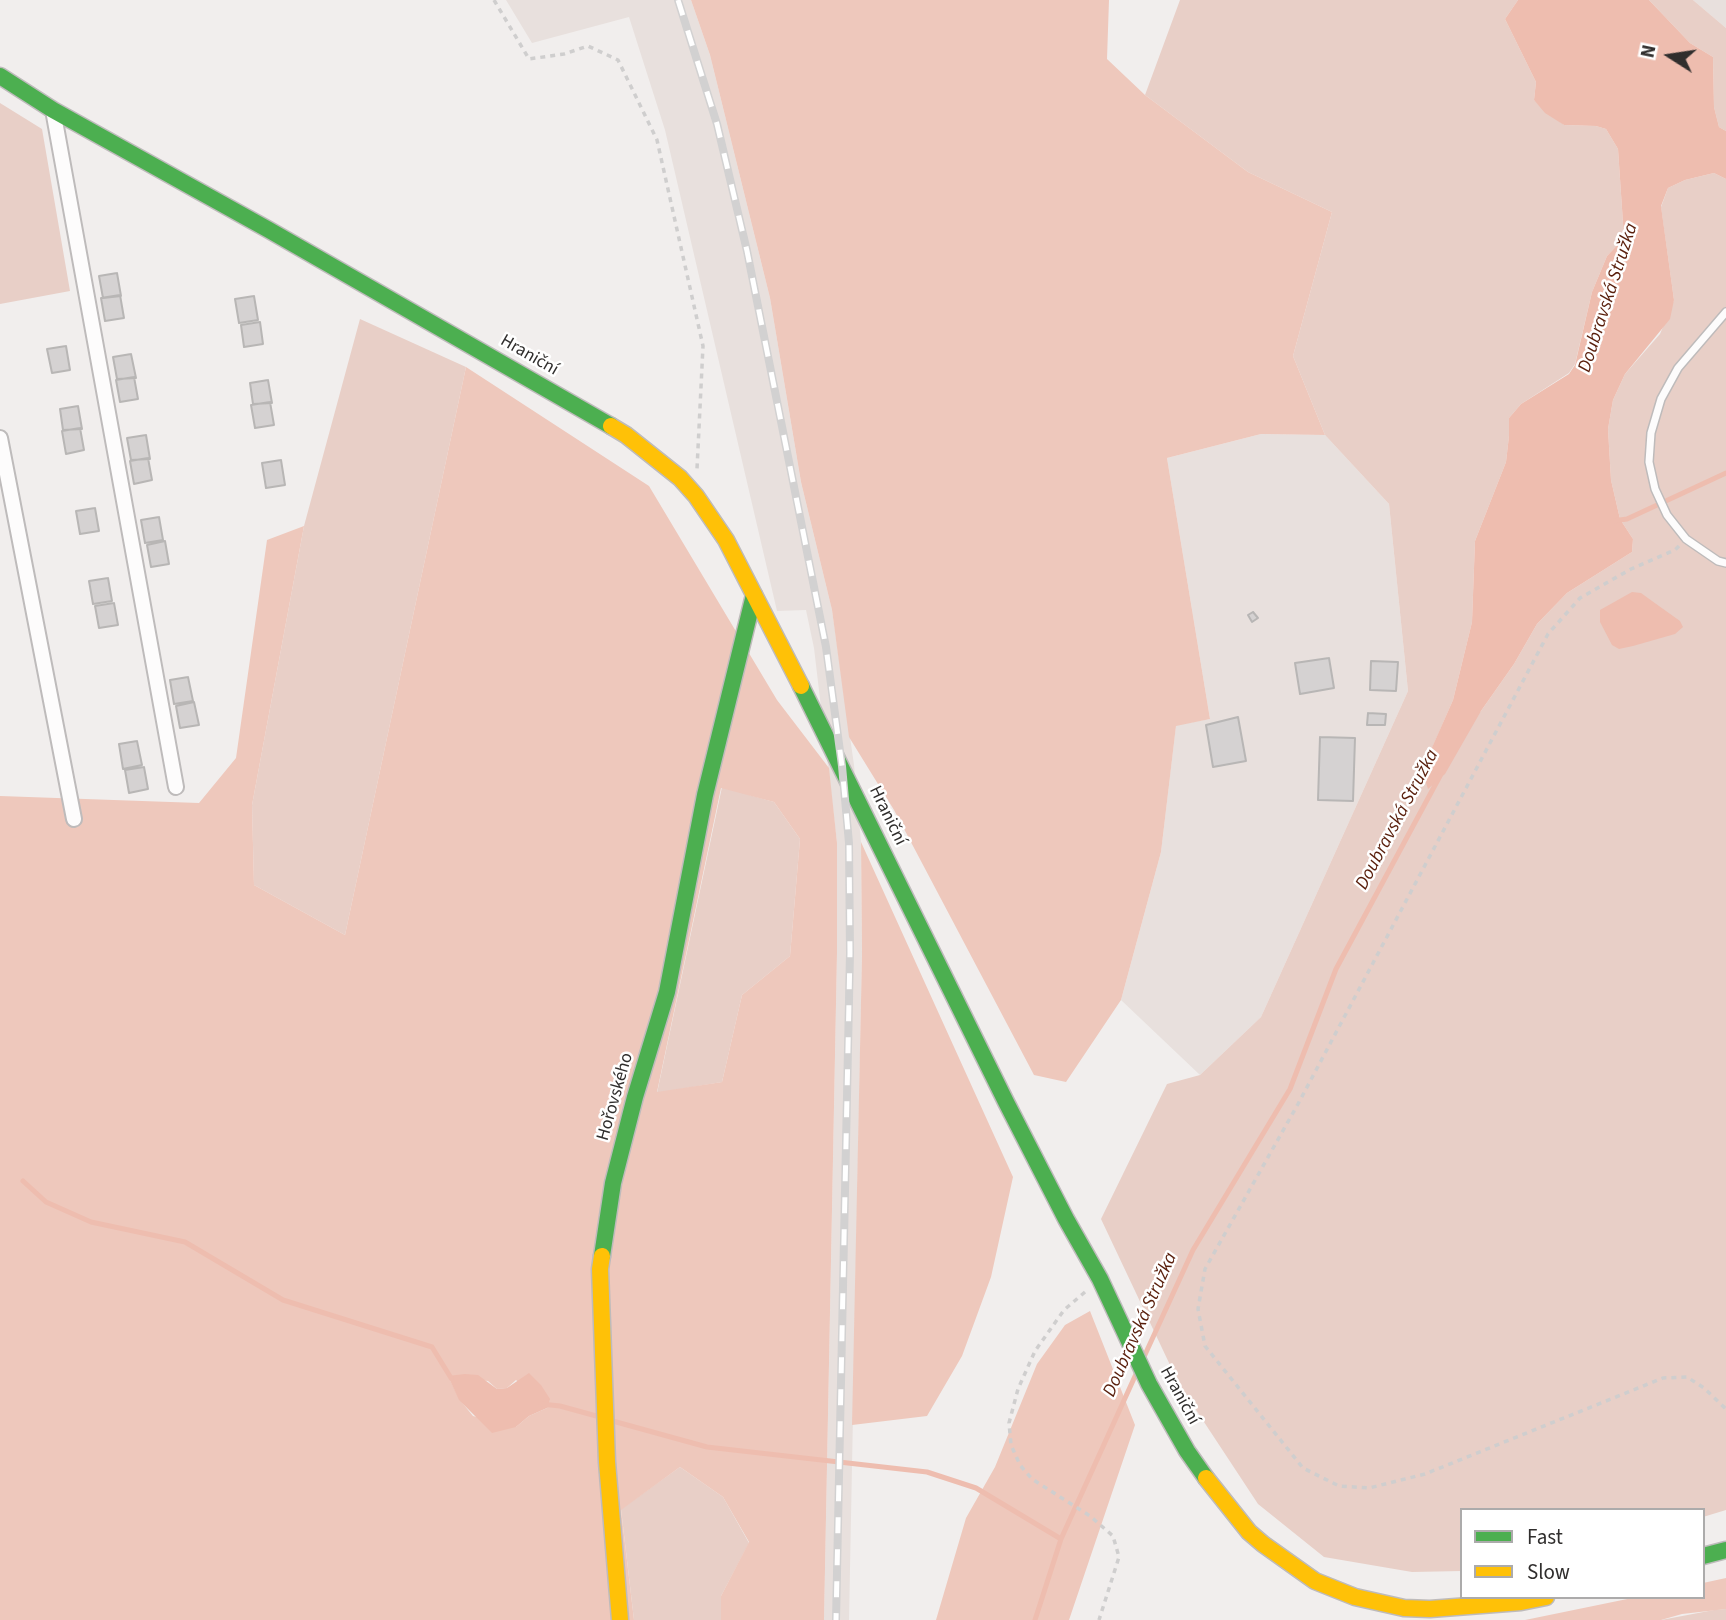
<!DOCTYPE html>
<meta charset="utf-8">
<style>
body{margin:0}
#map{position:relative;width:1726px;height:1620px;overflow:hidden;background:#f1eeed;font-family:"Source Sans 3",sans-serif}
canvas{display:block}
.legend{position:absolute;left:1460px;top:1508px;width:245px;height:91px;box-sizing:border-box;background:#fff;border:2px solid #acabab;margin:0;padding:9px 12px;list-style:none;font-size:21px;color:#302e2d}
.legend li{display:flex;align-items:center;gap:14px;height:35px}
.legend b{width:35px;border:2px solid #acabab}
.north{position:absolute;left:1635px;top:21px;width:70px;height:70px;-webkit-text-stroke:5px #fff;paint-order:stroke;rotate:282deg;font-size:19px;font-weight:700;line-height:28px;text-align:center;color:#302e2d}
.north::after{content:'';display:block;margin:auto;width:24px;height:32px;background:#302e2d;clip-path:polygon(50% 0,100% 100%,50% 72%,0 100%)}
</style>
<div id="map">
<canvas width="1726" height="1620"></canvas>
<ul class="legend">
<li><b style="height:9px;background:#4caf50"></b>Fast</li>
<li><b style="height:9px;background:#ffc107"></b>Slow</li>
</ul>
<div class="north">N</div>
</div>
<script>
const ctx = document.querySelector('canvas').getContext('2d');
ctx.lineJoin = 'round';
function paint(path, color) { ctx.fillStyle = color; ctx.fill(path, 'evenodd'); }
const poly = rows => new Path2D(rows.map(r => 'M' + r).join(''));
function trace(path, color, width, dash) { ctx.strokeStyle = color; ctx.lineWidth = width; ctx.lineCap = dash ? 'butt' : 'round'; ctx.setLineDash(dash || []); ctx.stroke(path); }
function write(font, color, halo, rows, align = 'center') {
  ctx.font = font + ' "Source Sans 3",sans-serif'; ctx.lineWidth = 5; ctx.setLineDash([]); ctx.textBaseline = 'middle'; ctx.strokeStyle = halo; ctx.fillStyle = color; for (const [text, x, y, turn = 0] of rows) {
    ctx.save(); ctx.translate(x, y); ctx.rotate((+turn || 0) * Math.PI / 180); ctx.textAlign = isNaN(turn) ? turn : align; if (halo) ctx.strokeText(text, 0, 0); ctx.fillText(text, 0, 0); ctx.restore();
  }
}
const built = poly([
 [506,0,691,0,710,55,770,298,801,482,832,610,854,765,861,842,862,954,849,1620,824,1620,837,953,837,843,814,648,806,610,777,611,665,130,629,17,532,43],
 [1693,0,1726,0,1726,28],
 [1261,434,1325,435,1389,504,1408,691,1261,1017,1200,1075,1121,1000,1161,852,1176,725,1210,719,1167,458]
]);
const green = poly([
 [1180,0,1518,0,1505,19,1536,82,1534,100,1564,125,1596,126,1606,129,1618,149,1624,238,1607,256,1592,292,1575,364,1569,373,1521,404,1509,418,1509,436,1506,462,1475,541,1472,622,1453,700,1422,771,1481,711,1514,664,1537,624,1567,593,1632,552,1633,539,1620,519,1611,480,1608,429,1613,400,1625,374,1660,334,1674,300,1661,207,1668,188,1685,180,1714,173,1726,179,1726,1510,1703,1517,1703,1510,1462,1510,1462,1571,1412,1572,1324,1557,1258,1504,1179,1384,1101,1219,1167,1084,1200,1075,1261,1017,1408,691,1389,504,1325,435,1293,356,1332,212,1248,172,1145,95],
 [1649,0,1693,0,1726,28,1726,131,1719,127,1714,107,1713,57,1690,43],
 [0,103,42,129,70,291,0,304],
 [360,319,466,367,345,935,254,885,252,805,304,526],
 [722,787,774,802,800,839,790,956,742,995,722,1082,657,1093],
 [680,1467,723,1497,749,1543,721,1596,721,1620,634,1620,621,1509],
 [1726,1609,1726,1620,1661,1620,1714,1610]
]);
const forest = poly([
 [691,0,1109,0,1107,59,1145,95,1248,172,1332,212,1293,356,1325,435,1261,434,1167,458,1210,719,1176,726,1161,852,1121,1000,1066,1082,1034,1075,894,810,849,737,832,610,801,482,770,298,710,55],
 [466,367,649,486,777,700,829,768,837,843,837,953,824,1620,721,1620,721,1596,749,1542,723,1497,680,1467,621,1510,634,1620,0,1620,0,796,199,803,236,758,267,540,304,526,252,805,254,885,345,935],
 [721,788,774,802,800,839,790,956,742,995,722,1082,657,1092],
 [448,1376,488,1381,497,1389,507,1388,516,1380,547,1408,529,1416,516,1427,473,1416,460,1400],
 [861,842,1013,1177,991,1277,962,1356,927,1416,852,1425,862,954],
 [1090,1311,1135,1425,1069,1620,936,1620,966,1518,995,1467,1037,1364,1065,1325],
 [1726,1578,1726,1609,1682,1614,1661,1620,1525,1620,1637,1597,1703,1597,1703,1583]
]);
const water = poly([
 [1518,0,1649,0,1690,43,1713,57,1714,107,1719,127,1726,131,1726,179,1714,173,1685,180,1668,188,1661,206,1674,300,1670,319,1625,374,1613,400,1608,429,1611,480,1620,519,1633,539,1632,552,1567,593,1537,624,1514,664,1481,711,1445,774,1428,789,1422,770,1453,700,1472,622,1475,541,1506,462,1509,436,1509,418,1521,404,1569,374,1575,365,1592,292,1607,256,1624,238,1618,149,1606,129,1596,126,1564,125,1545,113,1534,100,1536,82,1505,19],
 [1632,592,1641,593,1652,601,1680,621,1683,627,1675,634,1633,646,1619,649,1612,645,1600,622,1600,610],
 [529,1373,541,1385,550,1399,547,1408,529,1416,516,1427,492,1433,459,1400,448,1376,465,1374,478,1375,497,1389,507,1388]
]);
const stream = poly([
 [1613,521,1627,519,1726,473],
 [23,1181,46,1202,91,1222,185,1242,283,1300,432,1347,451,1378],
 [1143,1359,1193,1250,1290,1089,1336,969,1440,776],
 [541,1404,560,1406,600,1417],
 [609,1420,707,1447,927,1472,976,1488,1061,1539],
 [1035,1620,1061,1539,1136,1374]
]);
const building = poly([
 [117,273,121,296,103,298,99,276,117,273],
 [120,295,124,318,105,321,101,298,120,295],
 [254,296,258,320,239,323,235,299,254,296],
 [260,322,263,344,244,347,241,325,260,322],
 [66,346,70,370,52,373,47,349,66,346],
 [131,354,136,378,117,379,113,357,131,354],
 [134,377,138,399,120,402,116,380,134,377],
 [268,380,272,403,253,404,250,383,268,380],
 [270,402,274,425,255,428,251,405,270,402],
 [78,406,82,429,63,430,60,409,78,406],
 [80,428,84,450,66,454,62,431,80,428],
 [146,435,150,459,131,460,127,438,146,435],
 [148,458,152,480,134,484,130,461,148,458],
 [281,460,285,485,266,488,262,463,281,460],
 [95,508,99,531,80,534,76,511,95,508],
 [159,517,163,540,145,543,141,520,159,517],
 [165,541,169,564,151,567,147,545,165,541],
 [108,578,112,601,93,604,89,581,108,578],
 [114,603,118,625,99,628,95,606,114,603],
 [1253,612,1258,618,1252,622,1248,615,1253,612],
 [1329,658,1334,688,1300,694,1295,663,1329,658],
 [1371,661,1398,662,1396,691,1370,690,1371,661],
 [188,677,193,701,174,704,170,680,188,677],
 [194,702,199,725,180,728,176,706,194,702],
 [1368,713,1386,714,1385,725,1367,725,1368,713],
 [1238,717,1246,761,1213,767,1206,725,1238,717],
 [1320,737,1355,738,1353,801,1318,800,1320,737],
 [137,741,142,765,123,769,119,744,137,741],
 [144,767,148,789,129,793,125,770,144,767]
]);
const path = poly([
 [494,0,529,59,564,54,588,46,618,60,657,140,703,346,697,469],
 [1679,546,1675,550,1631,569,1580,598,1548,634,1298,1104,1205,1269,1198,1309,1205,1346,1303,1468,1339,1486,1369,1488,1425,1474,1663,1378,1687,1377,1704,1388,1726,1409],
 [1085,1292,1064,1310,1035,1351,1018,1389,1009,1423,1011,1445,1020,1465,1032,1479,1090,1516,1113,1536,1119,1557,1099,1620]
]);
const lane = poly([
 [1726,312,1678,368,1661,399,1651,433,1649,462,1655,489,1667,515,1686,539,1718,561,1726,563]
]);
const street = poly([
 [53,110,176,787],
 [0,438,74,819]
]);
const fast = poly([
 [0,76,53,110,269,230,611,426],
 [801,686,1006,1102,1066,1219,1100,1279,1149,1384,1187,1451,1206,1478],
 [602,1256,613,1183,635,1097,667,992,705,795,754,595],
 [1703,1556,1726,1550]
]);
const slow = poly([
 [611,426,626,435,680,478,696,496,726,540,801,686],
 [602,1256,600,1269,607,1462,620,1620],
 [1206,1478,1249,1532,1263,1544,1315,1581,1355,1597,1404,1608,1430,1609,1521,1602,1546,1597]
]);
const rail = poly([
 [678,0,717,124,747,251,826,647,842,766,849,843,850,953,836,1620]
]);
const streetNames = [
 ["Hraniční",529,356,30],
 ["Hraniční",887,816,64],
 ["Hořovského",616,1097,-74],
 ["Hraniční",1179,1396,61]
];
const waterNames = [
 ["Doubravská Stružka",1609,298,-72],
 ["Doubravská Stružka",1398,820,-62],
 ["Doubravská Stružka",1141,1325,-66]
];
paint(built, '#e8e0dd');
paint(green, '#e8cfc7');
paint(forest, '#eec8bc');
paint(water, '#eebdaf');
trace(stream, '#eebdaf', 5);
paint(building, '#d5d2d2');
trace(building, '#b8b6b5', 2);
trace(lane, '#bebbbb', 10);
trace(street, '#bebbbb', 18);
trace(fast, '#bebbbb', 19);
trace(slow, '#bebbbb', 19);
trace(path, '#cfcece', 3.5, [5, 5]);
trace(lane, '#fdfcfc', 7);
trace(street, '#fdfcfc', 14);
trace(fast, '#4caf50', 16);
trace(slow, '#ffc107', 16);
trace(rail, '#d2d1d1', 8);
trace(rail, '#fff', 5, [16]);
write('18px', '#302e2d', '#fff', streetNames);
write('italic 19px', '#591e0b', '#fff', waterNames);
</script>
